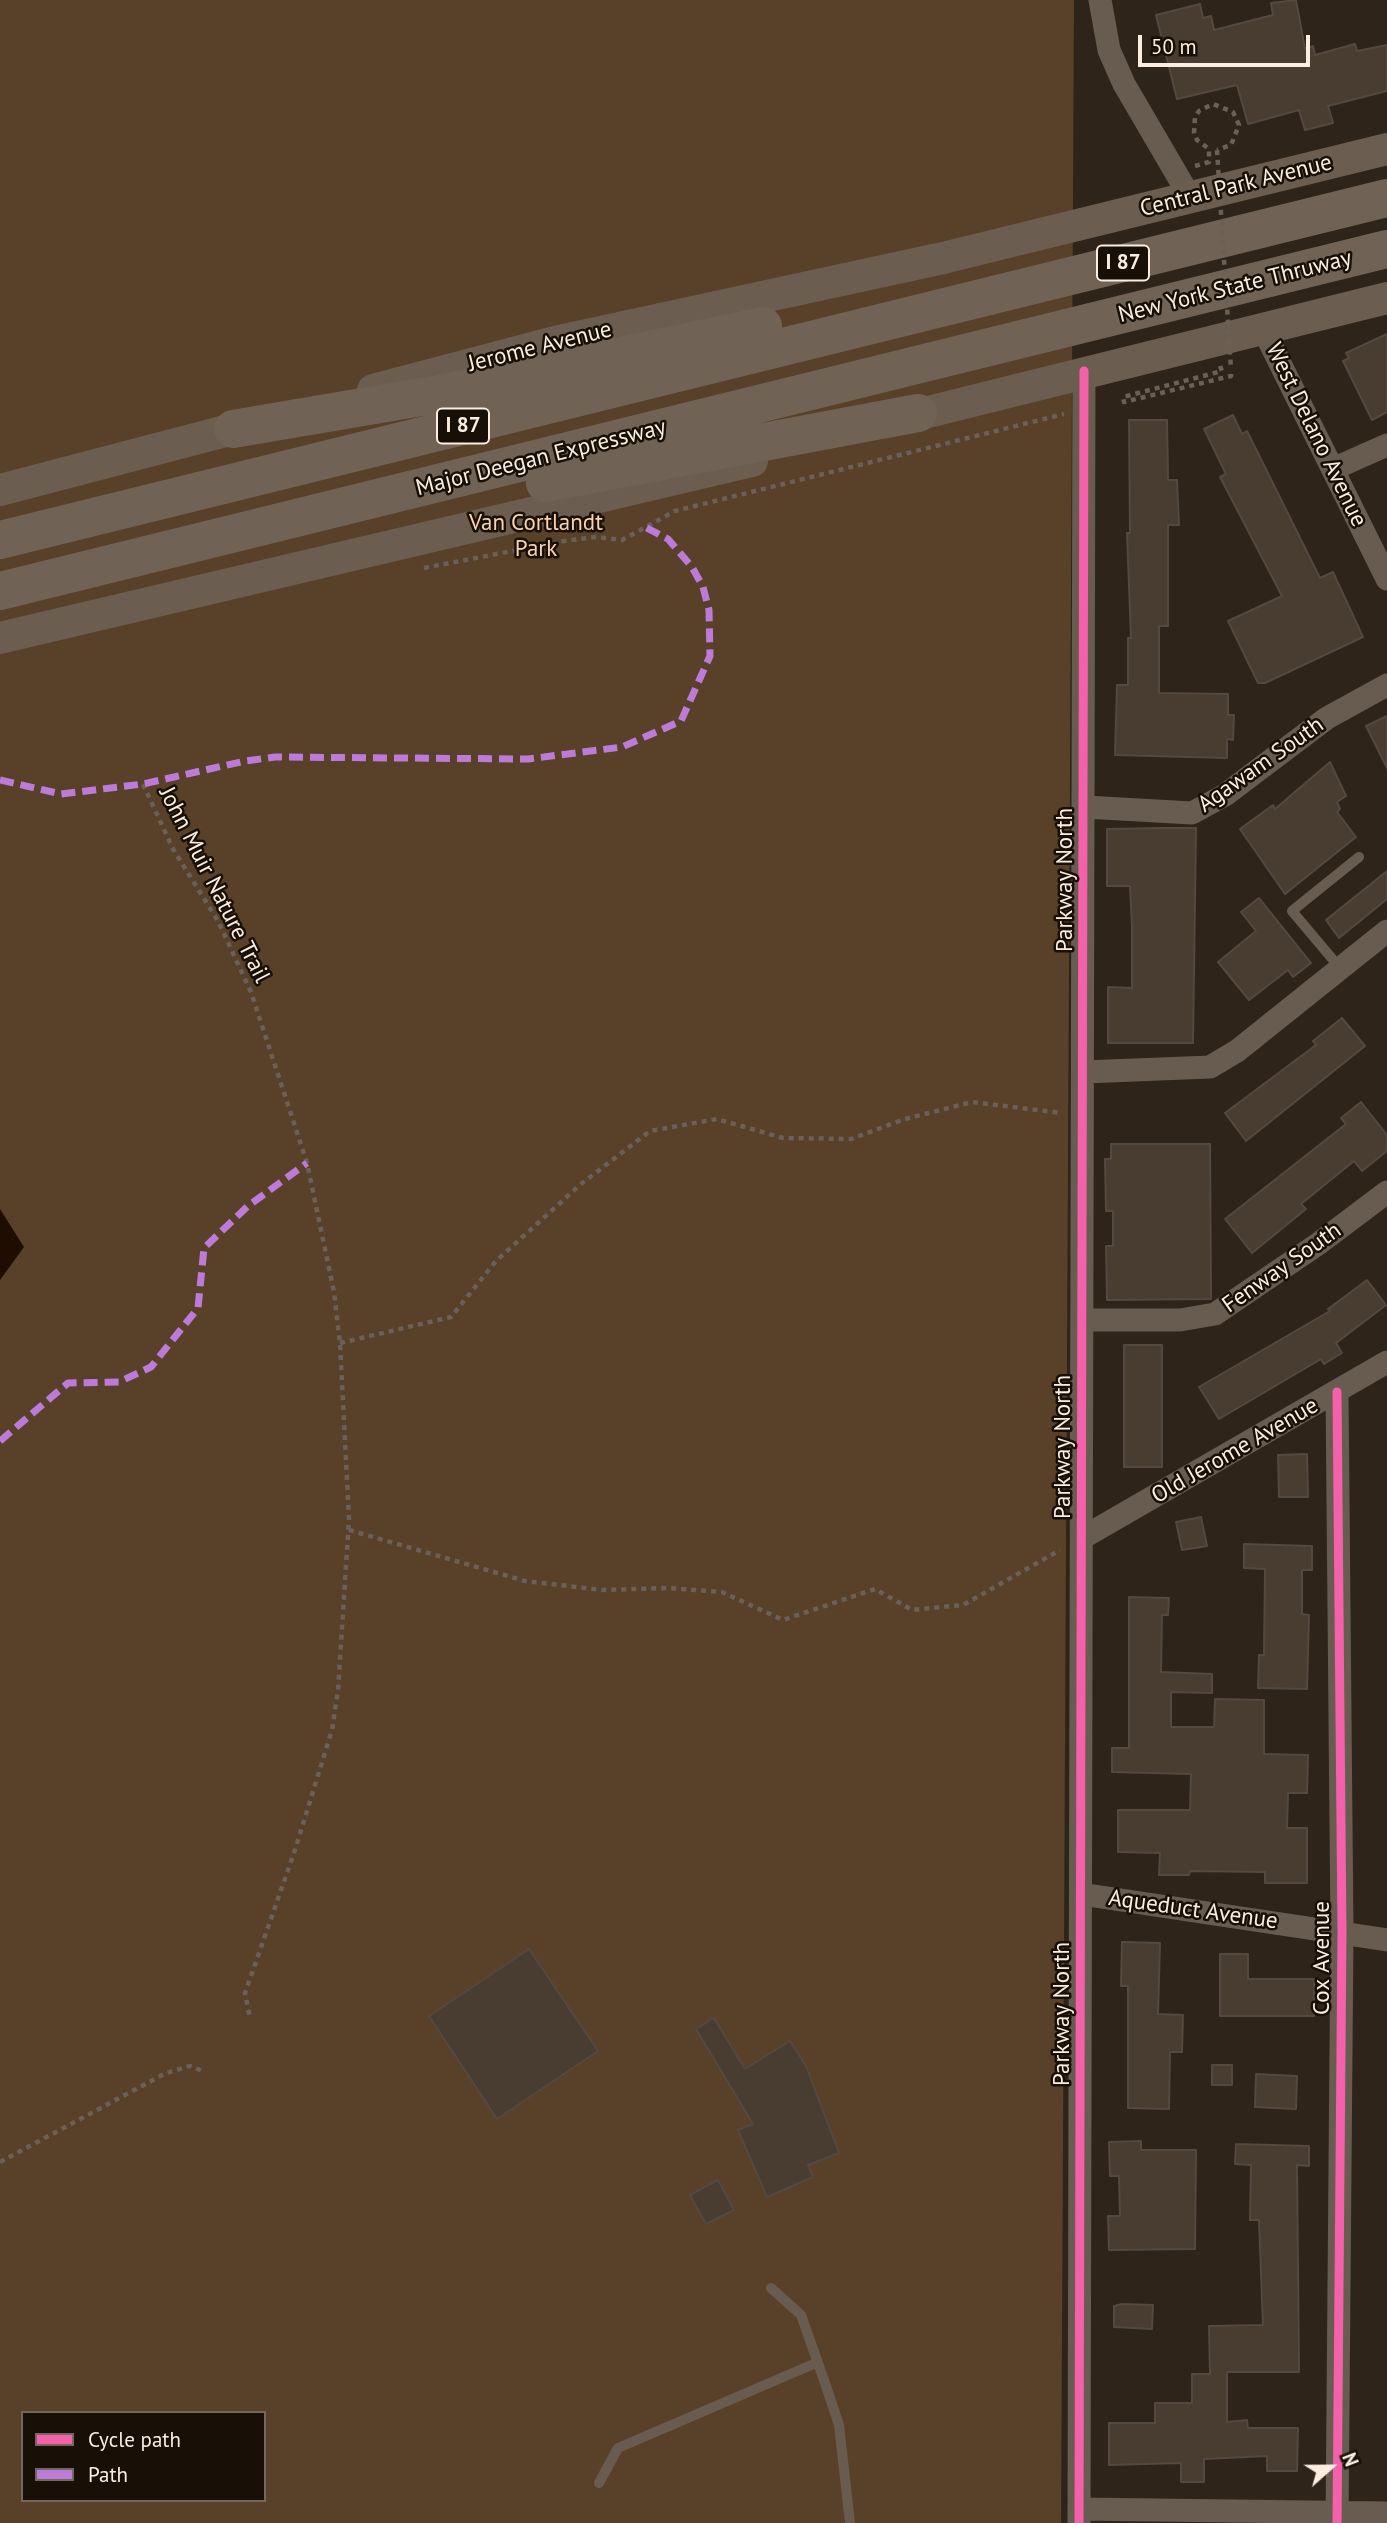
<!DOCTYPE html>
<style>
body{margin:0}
#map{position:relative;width:1387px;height:2523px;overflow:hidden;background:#2f2419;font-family:"PT Sans",sans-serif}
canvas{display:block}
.legend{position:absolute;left:21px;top:2411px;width:245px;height:91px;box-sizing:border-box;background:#180f07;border:2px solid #73685e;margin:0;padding:9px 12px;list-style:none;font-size:21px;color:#fbeee1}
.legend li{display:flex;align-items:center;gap:14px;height:35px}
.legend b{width:35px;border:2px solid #73685e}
.north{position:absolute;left:1296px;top:2432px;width:70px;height:70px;-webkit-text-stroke:5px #180f07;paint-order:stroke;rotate:69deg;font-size:19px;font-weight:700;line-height:28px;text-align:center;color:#fbeee1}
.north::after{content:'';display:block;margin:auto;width:24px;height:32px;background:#fbeee1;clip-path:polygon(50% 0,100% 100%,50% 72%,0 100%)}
.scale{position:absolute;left:1138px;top:35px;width:172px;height:32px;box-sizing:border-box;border:4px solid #fbeee1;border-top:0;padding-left:9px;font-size:21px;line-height:24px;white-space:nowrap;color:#fbeee1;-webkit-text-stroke:5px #180f07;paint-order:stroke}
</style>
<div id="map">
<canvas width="1387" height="2523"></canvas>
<ul class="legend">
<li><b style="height:9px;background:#f560ab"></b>Cycle path</li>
<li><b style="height:9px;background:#bd7bd9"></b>Path</li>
</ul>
<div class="north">N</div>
<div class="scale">50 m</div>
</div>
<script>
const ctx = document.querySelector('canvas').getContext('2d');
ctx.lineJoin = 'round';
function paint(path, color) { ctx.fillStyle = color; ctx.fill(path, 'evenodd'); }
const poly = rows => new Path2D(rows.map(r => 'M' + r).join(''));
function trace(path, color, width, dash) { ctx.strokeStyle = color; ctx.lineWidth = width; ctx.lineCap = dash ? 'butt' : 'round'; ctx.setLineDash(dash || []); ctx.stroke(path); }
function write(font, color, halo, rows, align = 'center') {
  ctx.font = font + ' "PT Sans",sans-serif'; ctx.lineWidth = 5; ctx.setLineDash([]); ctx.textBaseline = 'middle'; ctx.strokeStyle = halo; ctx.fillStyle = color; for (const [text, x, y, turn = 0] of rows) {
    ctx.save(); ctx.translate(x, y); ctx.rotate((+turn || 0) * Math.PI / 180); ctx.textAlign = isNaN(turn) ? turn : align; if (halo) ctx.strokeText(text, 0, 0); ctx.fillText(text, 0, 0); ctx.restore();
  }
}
const green = poly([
 [0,0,1074,0,1061,2523,0,2523],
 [23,2413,264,2413,264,2500,23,2500]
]);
const water = poly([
 [0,1209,24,1247,0,1280]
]);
const building = poly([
 [1296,0,1305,49,1313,46,1315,55,1355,44,1357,51,1387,45,1387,91,1328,106,1333,123,1305,130,1299,110,1248,124,1237,85,1177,99,1156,15,1200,4,1203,18,1211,16,1214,30,1273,15,1271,3,1296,0],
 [1387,334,1387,412,1372,420,1343,361,1349,358,1346,353,1387,334],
 [1233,415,1242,434,1247,431,1320,578,1333,572,1363,637,1265,683,1258,683,1228,621,1282,596,1220,477,1226,474,1204,429,1233,415],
 [1129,420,1167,420,1168,480,1177,480,1179,525,1168,525,1168,626,1159,626,1159,693,1228,694,1228,715,1234,715,1233,740,1227,739,1227,758,1115,755,1117,685,1128,685,1128,638,1131,638,1127,533,1130,533,1129,420],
 [1387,716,1387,768,1366,726,1387,716],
 [1330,762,1346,796,1337,802,1340,809,1337,812,1356,837,1285,894,1240,829,1273,805,1275,809,1330,762],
 [1163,828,1196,828,1193,1043,1108,1043,1108,987,1132,988,1132,927,1130,886,1107,886,1107,829,1163,828],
 [1387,871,1387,899,1339,938,1326,920,1387,871],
 [1259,898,1311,963,1293,977,1288,970,1249,1000,1218,962,1256,931,1241,912,1259,898],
 [1342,1018,1365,1046,1246,1141,1225,1113,1316,1045,1313,1041,1342,1018],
 [1361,1102,1387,1135,1387,1151,1362,1171,1354,1161,1301,1204,1306,1209,1252,1253,1225,1219,1346,1124,1341,1118,1361,1102],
 [1111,1144,1210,1144,1211,1299,1107,1300,1106,1246,1113,1246,1113,1211,1106,1211,1105,1159,1111,1159,1111,1144],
 [1367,1280,1386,1305,1336,1343,1342,1353,1324,1364,1321,1359,1219,1419,1199,1387,1330,1311,1328,1309,1367,1280],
 [1124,1345,1162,1345,1162,1467,1124,1467,1124,1345],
 [1307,1454,1308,1497,1279,1497,1278,1455,1307,1454],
 [1201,1517,1207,1546,1182,1550,1176,1522,1201,1517],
 [1244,1544,1312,1546,1312,1570,1302,1570,1302,1614,1309,1615,1307,1689,1258,1688,1259,1655,1264,1655,1265,1569,1244,1568,1244,1544],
 [1129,1597,1169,1598,1168,1615,1162,1615,1161,1672,1212,1674,1212,1693,1171,1692,1171,1727,1214,1727,1215,1699,1264,1700,1264,1754,1308,1755,1307,1793,1288,1793,1287,1828,1307,1828,1307,1883,1265,1883,1265,1872,1190,1871,1189,1875,1159,1875,1160,1853,1118,1852,1118,1810,1190,1810,1191,1774,1112,1772,1112,1748,1129,1748,1129,1597],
 [1122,1942,1160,1943,1158,2014,1183,2015,1182,2052,1170,2052,1169,2109,1128,2108,1128,1986,1121,1986,1122,1942],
 [529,1949,598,2051,497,2119,429,2016,529,1949],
 [1220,1954,1248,1954,1248,1979,1314,1979,1314,2016,1220,2016,1220,1954],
 [714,2018,745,2069,790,2041,806,2066,839,2153,808,2165,813,2177,767,2197,738,2130,753,2124,696,2029,714,2018],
 [1212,2065,1232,2065,1232,2085,1212,2085,1212,2065],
 [1256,2074,1297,2076,1296,2109,1255,2107,1256,2074],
 [1141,2141,1141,2150,1196,2150,1195,2249,1109,2250,1108,2216,1120,2216,1119,2176,1110,2176,1109,2142,1141,2141],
 [1236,2144,1309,2146,1309,2166,1297,2165,1299,2372,1227,2372,1227,2422,1247,2420,1248,2428,1298,2428,1297,2471,1267,2471,1267,2456,1204,2459,1204,2482,1181,2482,1181,2463,1109,2465,1109,2423,1155,2423,1155,2403,1192,2403,1192,2374,1210,2374,1209,2326,1263,2325,1259,2220,1250,2220,1251,2165,1235,2164,1236,2144],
 [718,2180,734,2210,706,2224,690,2195,718,2180],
 [1122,2304,1153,2305,1152,2329,1114,2327,1114,2306,1122,2304]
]);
const path = poly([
 [1195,166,1209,162,1209,149,1197,140,1194,133,1195,117,1199,111,1213,104,1233,112,1239,125,1231,145,1217,150],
 [1220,366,1222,371,1123,397,1124,402,1231,376,1231,369],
 [424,568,564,541,596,537,622,540,675,511,1064,414],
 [143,784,173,849,218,921,251,992,307,1163,334,1292,340,1343,349,1519,338,1690,332,1730,294,1853,245,1993,250,2018],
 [340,1343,451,1317,496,1261,581,1184,650,1131,717,1119,783,1138,851,1139,905,1119,972,1102,1062,1113],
 [349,1530,525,1581,602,1590,668,1588,722,1592,783,1620,875,1589,912,1610,963,1605,1060,1550],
 [0,2162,166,2073,190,2066,205,2072]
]);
const lane = poly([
 [1340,968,1292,911,1359,857],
 [771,2288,801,2315,825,2383,839,2425,850,2523],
 [599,2483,618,2448,816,2363]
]);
const street = poly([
 [1100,0,1109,50,1124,84,1190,197],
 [1263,329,1387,579],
 [1333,469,1387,445],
 [1085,807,1192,813,1225,795,1327,718,1387,685],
 [1084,1072,1210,1067,1237,1051,1387,931],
 [1083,1320,1180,1320,1215,1314,1318,1244,1387,1192],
 [1337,1392,1342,1932,1337,2523],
 [1082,1538,1387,1362],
 [1081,1894,1387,1940],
 [1079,2509,1387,2513],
 [1079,2523,1084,371]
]);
const secondary = poly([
 [373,390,555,342,943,258,1387,149],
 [896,420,1387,298],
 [0,490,256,423],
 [0,638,752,461]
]);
const highway = poly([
 [233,429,433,395,763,326],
 [545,483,918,413],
 [0,540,1387,198],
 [0,591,1387,249]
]);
const pathBridge = poly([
 [1217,150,1231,369]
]);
const quiet = poly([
 [0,780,61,794,143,784,245,761,275,757,528,759,622,747,681,721,710,656,709,610,703,587,692,567,668,539,643,526],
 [0,1441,68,1383,119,1382,151,1367,198,1308,204,1248,248,1206,307,1163]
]);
const cycleway = poly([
 [1337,1392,1342,1932,1337,2523],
 [1079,2523,1084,371]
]);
const shields = [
 [1123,263,52],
 [463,426,52]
];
const shieldNames = [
 ["I 87",1123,263],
 ["I 87",463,426]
];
const streetNames = [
 ["Central Park Avenue",1236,186,-14],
 ["New York State Thruway",1235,287,-14],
 ["Jerome Avenue",540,347,-14],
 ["West Delano Avenue",1316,435,64],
 ["Major Deegan Expressway",541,458,-14],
 ["Agawam South",1261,765,-35],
 ["Parkway North",1065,880,-90],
 ["John Muir Nature Trail",214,885,63],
 ["Fenway South",1282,1268,-35],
 ["Parkway North",1063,1447,-90],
 ["Old Jerome Avenue",1235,1451,-30],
 ["Aqueduct Avenue",1193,1910,8],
 ["Cox Avenue",1322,1958,-90],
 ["Parkway North",1062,2014,-90]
];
const parkNames = [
 ["Van Cortlandt",536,523],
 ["Park",536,549]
];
paint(green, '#594029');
paint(water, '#1f0d02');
paint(building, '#493c30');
trace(building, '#534941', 2);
trace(path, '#6a6057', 4.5, [5, 5]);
trace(lane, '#685c51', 10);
trace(street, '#685c51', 23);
trace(secondary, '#6b5e50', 32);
trace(highway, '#706355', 38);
trace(pathBridge, '#6a6057', 4.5, [5, 5]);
trace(quiet, '#bd7bd9', 7, [14, 7]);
trace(cycleway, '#f560ab', 9);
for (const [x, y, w] of shields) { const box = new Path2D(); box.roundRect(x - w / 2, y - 17.5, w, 35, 5); ctx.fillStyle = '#180f07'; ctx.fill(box); trace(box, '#fbeee1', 2); }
write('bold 21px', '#fbeee1', null, shieldNames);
write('23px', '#fbeee1', '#180f07', streetNames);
write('23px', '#f8d2b0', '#180f07', parkNames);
</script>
